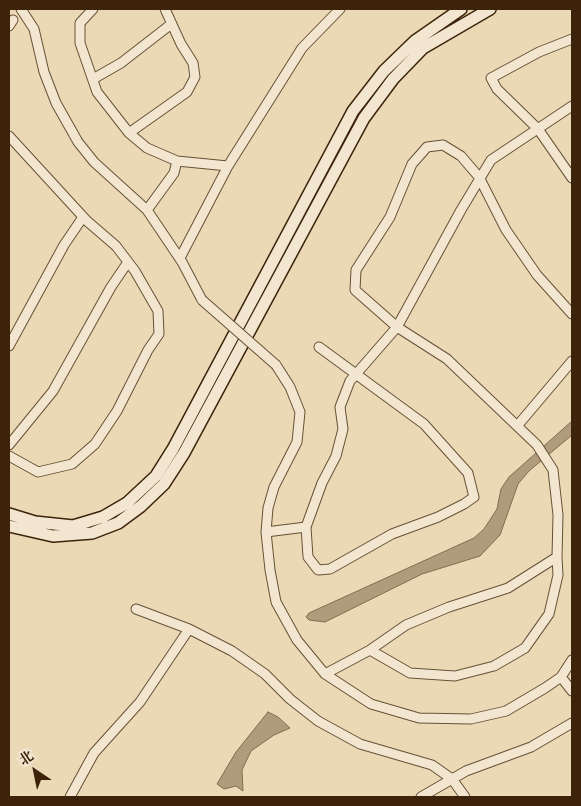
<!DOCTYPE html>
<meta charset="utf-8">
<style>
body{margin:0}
#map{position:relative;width:581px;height:806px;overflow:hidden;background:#ebd9b6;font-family:"IM FELL Great Primer","Noto Serif SC",serif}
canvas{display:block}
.frame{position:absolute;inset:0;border:10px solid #3d230a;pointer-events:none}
.north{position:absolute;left:10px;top:746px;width:50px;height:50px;-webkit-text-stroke:4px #f2e6d0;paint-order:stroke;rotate:326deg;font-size:14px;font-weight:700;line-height:20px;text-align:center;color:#3d230a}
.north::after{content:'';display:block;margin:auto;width:18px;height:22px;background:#3d230a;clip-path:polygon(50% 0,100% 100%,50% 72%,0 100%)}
</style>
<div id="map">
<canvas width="581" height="806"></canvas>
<div class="frame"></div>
<div class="north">北</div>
</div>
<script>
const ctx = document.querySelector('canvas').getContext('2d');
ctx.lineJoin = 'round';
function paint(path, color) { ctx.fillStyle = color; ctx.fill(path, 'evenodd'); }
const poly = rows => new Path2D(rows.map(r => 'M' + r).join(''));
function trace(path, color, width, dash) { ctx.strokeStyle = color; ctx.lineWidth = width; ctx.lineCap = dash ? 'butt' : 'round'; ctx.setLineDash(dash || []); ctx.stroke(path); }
const water = poly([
 [572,421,572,435,529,471,518,484,500,535,480,556,422,574,325,622,309,620,306,617,309,613,474,538,484,529,497,509,501,489,509,477,572,421],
 [268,712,278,717,290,728,274,735,251,751,242,770,243,791,236,786,224,789,217,784,236,752,268,712]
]);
const street = poly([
 [21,9,34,29,44,72,56,103,78,142,94,162,147,210,182,262,202,300],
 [93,9,80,23,80,43,97,92,129,133,147,148,177,161,174,173,147,210],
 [9,26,13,20],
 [572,39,539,52,491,78,497,89,538,129,572,178],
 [93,79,121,63,170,25],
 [129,133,187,92,195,77,193,63,181,44,165,9],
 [9,136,87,221,116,246,135,271,158,311,159,334,148,350,117,411,95,444,72,464,38,472,9,456],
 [177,161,228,166,302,48,340,9],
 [180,258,228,166],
 [9,346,64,245,83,217],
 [276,365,290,387,300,412,297,442,274,487,268,508,266,532,270,570,276,602,297,640,325,674,371,704,419,718,471,719,506,711,545,688,561,677,572,660],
 [518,425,572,361],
 [9,445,53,391,111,287,128,262],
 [306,527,308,557,318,570,330,569,392,534,438,517,464,504,474,497,468,473,424,424,319,347],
 [266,532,306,527,322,483,336,456,343,429,340,407,350,381,397,327,461,210,491,160,572,106],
 [136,609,189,629,232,651,265,674,290,699,318,721,360,744,432,765,452,779,465,797],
 [370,650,410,673,455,676,494,666,525,648,549,614,558,575,557,557],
 [325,674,370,650,406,625,449,607,508,588,557,557,558,515,553,470,537,445,447,359,397,327,355,290,356,270,390,217,412,164,427,147,443,145,461,156,479,177,506,230,537,275,572,314],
 [561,677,572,691],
 [70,797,94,753,140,702,189,629],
 [421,797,466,771,531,747,572,723]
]);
const secondary = poly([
 [9,514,35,522,73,526,103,517,127,503,156,476,173,449,353,111,384,71,415,41,461,9],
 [9,526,53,536,92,533,118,523,141,506,164,484,184,453,364,118,393,79,423,48,490,9]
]);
const streetBridge = poly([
 [202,300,276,365]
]);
paint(water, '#b09b7c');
trace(water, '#826b4e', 1);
trace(street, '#685035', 11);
trace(secondary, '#3d230a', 14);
trace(street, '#f2e6d0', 9);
trace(secondary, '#f2e6d0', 11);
trace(streetBridge, '#685035', 11, []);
trace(streetBridge, '#f2e6d0', 9);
</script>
